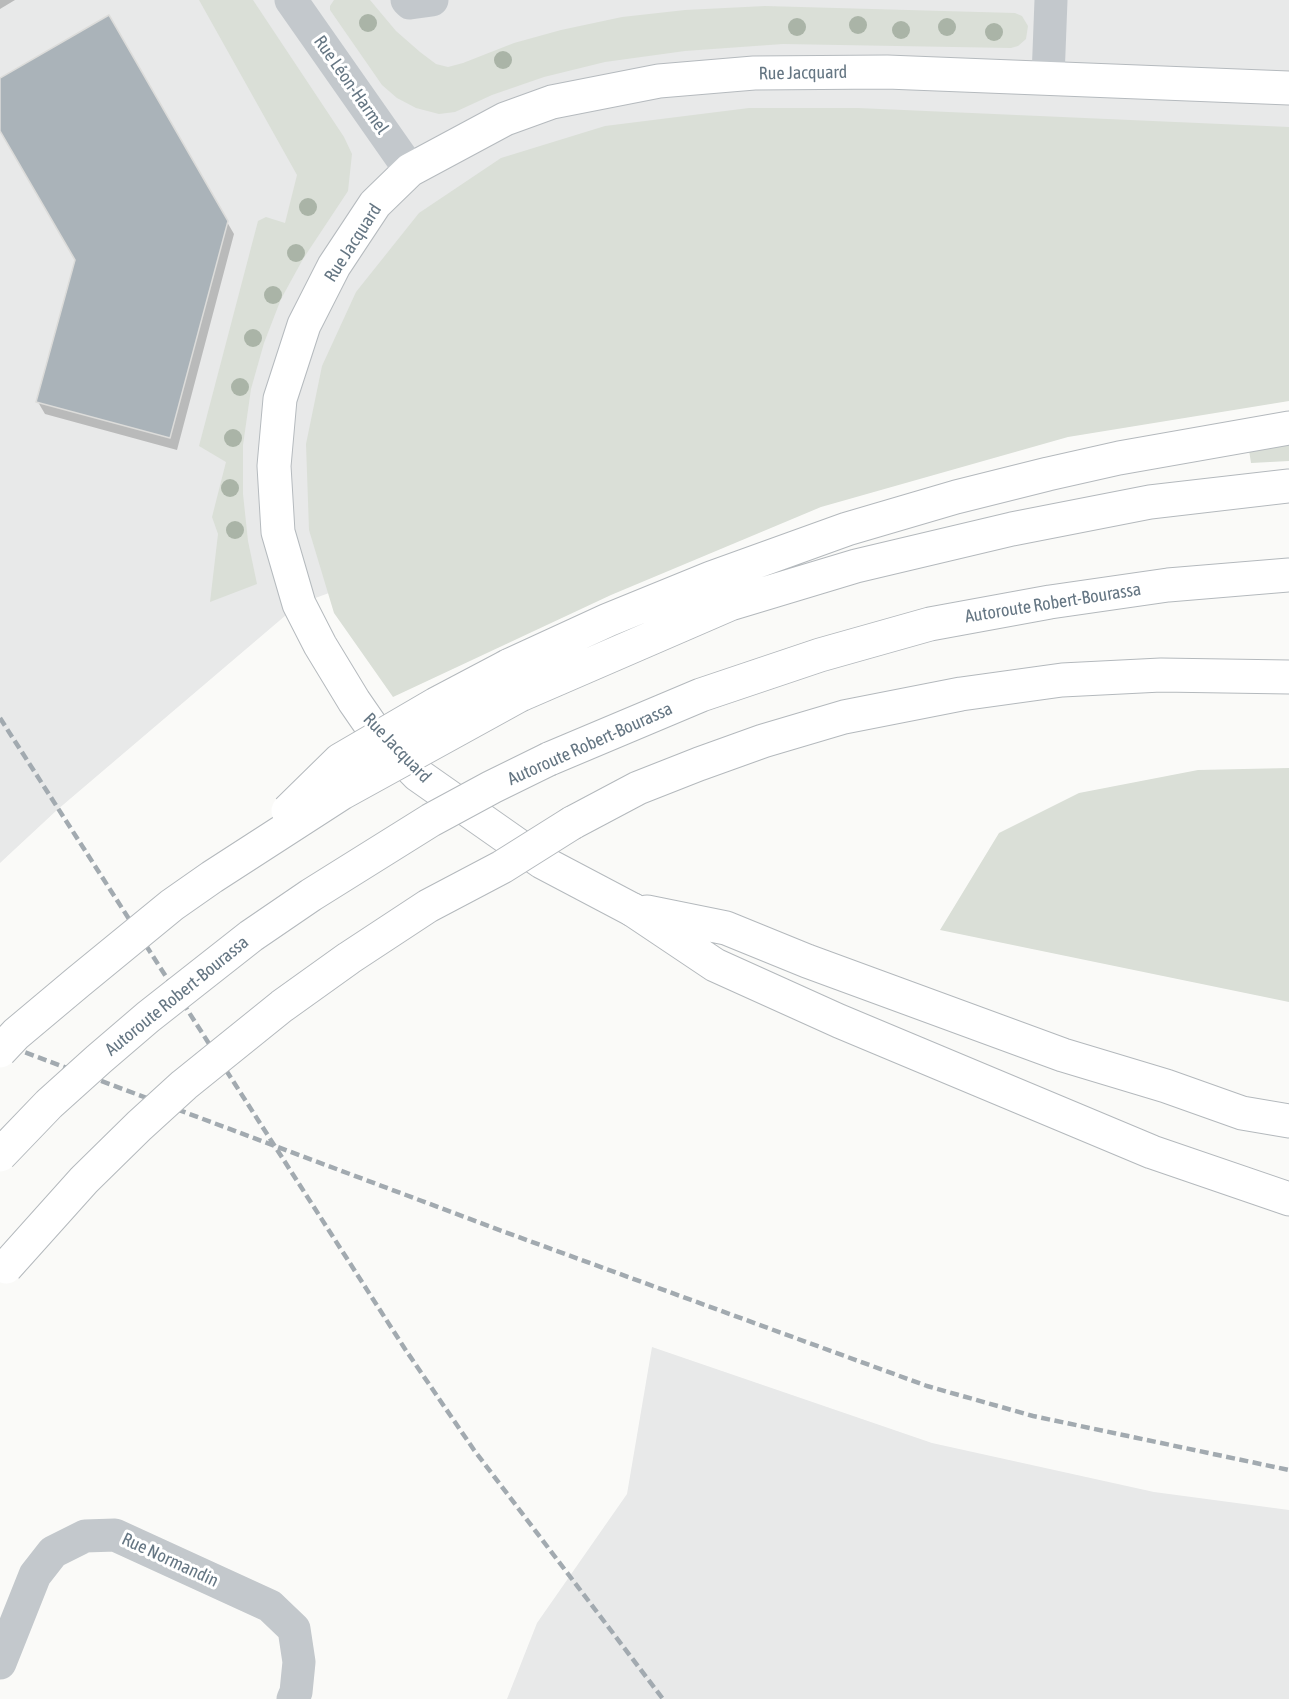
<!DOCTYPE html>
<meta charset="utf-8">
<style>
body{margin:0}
canvas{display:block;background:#fafaf8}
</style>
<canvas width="1289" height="1699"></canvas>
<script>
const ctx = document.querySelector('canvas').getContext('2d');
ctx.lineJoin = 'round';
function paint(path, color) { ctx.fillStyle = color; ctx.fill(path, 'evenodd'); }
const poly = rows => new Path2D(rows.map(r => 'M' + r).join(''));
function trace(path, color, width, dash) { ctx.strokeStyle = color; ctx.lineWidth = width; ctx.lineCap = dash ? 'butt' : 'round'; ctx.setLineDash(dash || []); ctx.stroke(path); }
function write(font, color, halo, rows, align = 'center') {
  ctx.font = font + ' "Asap Condensed",sans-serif'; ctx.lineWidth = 6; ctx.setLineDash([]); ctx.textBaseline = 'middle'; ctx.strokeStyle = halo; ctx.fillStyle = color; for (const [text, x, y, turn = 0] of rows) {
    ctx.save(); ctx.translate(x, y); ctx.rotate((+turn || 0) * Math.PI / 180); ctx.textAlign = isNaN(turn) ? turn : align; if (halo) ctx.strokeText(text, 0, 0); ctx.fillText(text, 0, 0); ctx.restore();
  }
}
const built = poly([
 [0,0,1289,0,1289,355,642,478,299,604,57,810,0,863],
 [652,1347,932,1443,1154,1492,1289,1510,1289,1699,507,1699,537,1623,627,1494]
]);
const green = poly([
 [199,0,253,0,344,137,352,154,348,191,303,259,281,299,264,343,251,389,243,445,243,494,248,541,257,584,210,602,218,534,212,517,226,462,199,446,258,221,266,217,285,223,297,175],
 [334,0,370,0,396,31,420,52,436,64,448,67,463,63,514,43,561,30,622,17,685,10,765,6,1015,13,1022,16,1028,26,1026,39,1018,46,1011,48,783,44,685,51,605,62,544,77,492,95,455,112,439,114,416,108,397,98,382,85,330,10,330,6],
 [749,108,858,108,1289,127,1289,401,1068,437,821,507,611,595,393,697,334,613,309,530,306,444,322,366,356,292,419,213,501,158,605,126],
 [1289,444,1289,461,1251,463,1249,450],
 [1289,768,1289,1002,940,930,999,833,1079,793,1198,770]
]);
const shadow = poly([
 [0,0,15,0,0,9],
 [108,17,234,234,177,450,45,414,38,402,76,260,0,128,0,80]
]);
const building = poly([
 [109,15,228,221,170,438,36,402,75,260,0,131,0,78,109,15]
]);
const minor = poly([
 [291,0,410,170],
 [407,0,410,3,432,0],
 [1048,78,1051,0],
 [0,1663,35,1575,53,1552,85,1536,115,1535,270,1606,294,1629,299,1662,296,1692,293,1699]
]);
const major = poly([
 [633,910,542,862,418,775,374,730,354,701,320,645,299,604,278,532,274,466,280,399,304,325,334,266,375,204,410,170,505,119,552,102,659,81,754,73,887,72,1289,88]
]);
const highway = poly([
 [508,666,608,620,711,578,847,529,956,497,1048,474,1119,458,1289,428],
 [520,695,730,604,856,566,1012,529,1150,502,1289,486],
 [549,759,701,695,820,655,930,624,1050,602,1168,585,1289,575],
 [572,823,638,788,699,764,763,741,844,717,961,694,1062,680,1161,675,1289,677],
 [633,910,715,965,839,1021,1152,1152,1289,1199],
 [647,912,726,928,807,961,1063,1055,1166,1086,1242,1113,1289,1121]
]);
const rail = poly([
 [0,718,405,1349,474,1450,663,1699],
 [0,1043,502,1231,927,1386,1033,1416,1289,1470]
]);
const highwayBridge = poly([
 [288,811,340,760,436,704,508,666],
 [0,1051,16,1034,78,982,172,905,212,877,342,793,520,695],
 [0,1155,49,1104,99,1059,148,1017,251,936,311,895,431,820,492,787,549,759],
 [6,1267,84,1180,139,1126,184,1085,282,1006,349,958,428,906,502,867,572,823]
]);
const trees = [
 [368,23],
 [858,25],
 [797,27],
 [947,27],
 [901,30],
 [994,32],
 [503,60],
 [308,207],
 [296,253],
 [273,295],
 [253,338],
 [240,387],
 [233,438],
 [230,488],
 [235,530]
];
const streetNames = [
 ["Rue Jacquard",803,73,-1],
 ["Rue Léon-Harmel",351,85,55],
 ["Rue Jacquard",353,243,-57],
 ["Autoroute Robert-Bourassa",1053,603,-9],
 ["Autoroute Robert-Bourassa",590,744,-24],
 ["Rue Jacquard",397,748,46],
 ["Autoroute Robert-Bourassa",177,996,-39],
 ["Rue Normandin",170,1560,25]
];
paint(built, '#e8e9e9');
paint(green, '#dadfd7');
paint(shadow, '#0003');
paint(building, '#aab3b9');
trace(building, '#dcdcda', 1.5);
trace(major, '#b5babe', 35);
trace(highway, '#b4b9bd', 35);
trace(minor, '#c3c8cc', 33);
trace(major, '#fff', 33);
trace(highway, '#fff', 33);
trace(rail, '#a2aab0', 4.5, [9, 4.5]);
trace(highwayBridge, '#b4b9bd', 35, []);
trace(highwayBridge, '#fff', 33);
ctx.fillStyle = '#aab4a7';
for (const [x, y] of trees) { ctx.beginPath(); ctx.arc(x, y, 9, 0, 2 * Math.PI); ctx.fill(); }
write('18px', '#657683', '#fff', streetNames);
</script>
